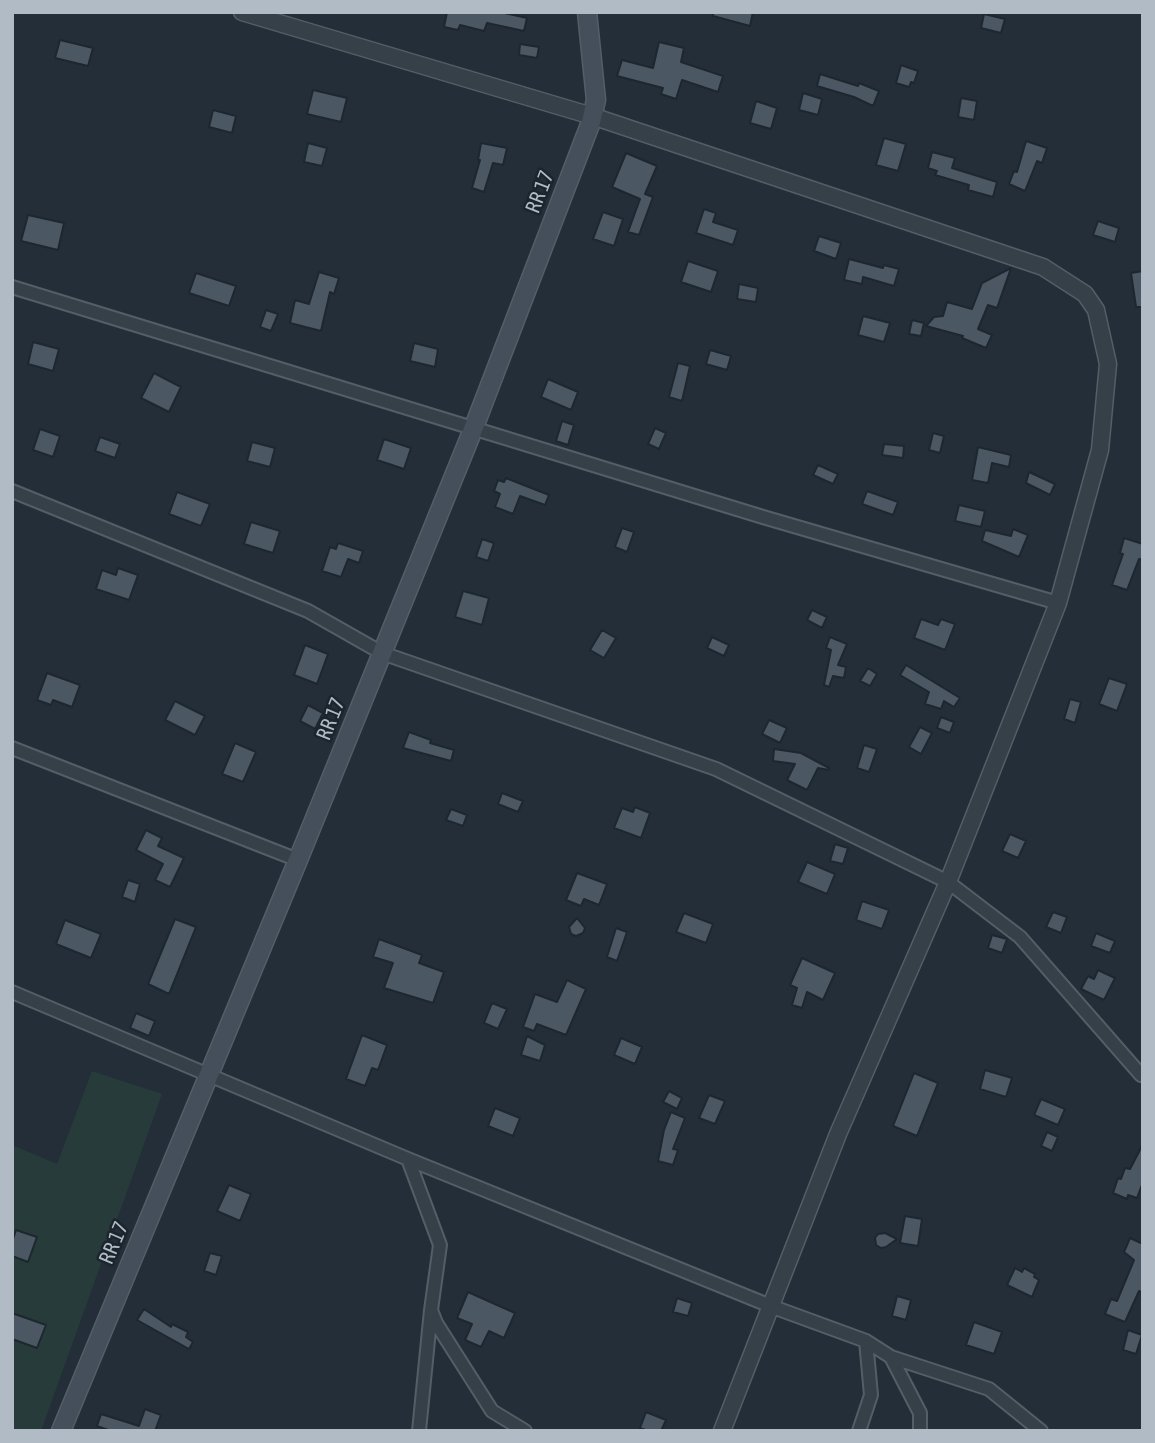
<!DOCTYPE html>
<style>
body{margin:0}
#map{position:relative;width:1155px;height:1443px;overflow:hidden;background:#232e38;font-family:"Asap Condensed",sans-serif}
canvas{display:block}
.frame{position:absolute;inset:0;border:14px solid #b1bbc5;pointer-events:none}
</style>
<div id="map">
<canvas width="1155" height="1443"></canvas>
<div class="frame"></div>
</div>
<script>
const ctx = document.querySelector('canvas').getContext('2d');
ctx.lineJoin = 'round';
function paint(path, color) { ctx.fillStyle = color; ctx.fill(path, 'evenodd'); }
const poly = rows => new Path2D(rows.map(r => 'M' + r).join(''));
function trace(path, color, width, dash) { ctx.strokeStyle = color; ctx.lineWidth = width; ctx.lineCap = dash ? 'butt' : 'round'; ctx.setLineDash(dash || []); ctx.stroke(path); }
function write(font, color, halo, rows, align = 'center') {
  ctx.font = font + ' "Asap Condensed",sans-serif'; ctx.lineWidth = 5; ctx.setLineDash([]); ctx.textBaseline = 'middle'; ctx.strokeStyle = halo; ctx.fillStyle = color; for (const [text, x, y, turn = 0] of rows) {
    ctx.save(); ctx.translate(x, y); ctx.rotate((+turn || 0) * Math.PI / 180); ctx.textAlign = isNaN(turn) ? turn : align; if (halo) ctx.strokeText(text, 0, 0); ctx.fillText(text, 0, 0); ctx.restore();
  }
}
const green = poly([
 [92,1071,162,1094,41,1431,12,1431,12,1145,57,1164]
]);
const building = poly([
 [447,12,500,12,527,18,524,31,487,23,484,31,460,25,458,30,444,27,447,12],
 [713,12,753,12,750,26,713,16,713,12],
 [984,14,1005,19,1001,33,981,28,984,14],
 [60,40,93,48,88,66,55,58,60,40],
 [659,42,684,48,681,62,723,76,718,92,682,80,676,99,661,94,663,88,617,76,622,60,653,68,659,42],
 [520,44,539,47,537,58,519,55,520,44],
 [901,65,918,71,914,83,911,82,909,87,896,83,901,65],
 [820,74,858,86,859,83,879,91,873,106,854,97,817,86,820,74],
 [313,90,347,98,341,122,307,114,313,90],
 [803,93,822,99,818,115,799,110,803,93],
 [961,98,977,101,974,120,958,117,961,98],
 [756,101,777,108,771,129,750,123,756,101],
 [213,110,236,116,232,133,209,127,213,110],
 [884,138,906,144,898,171,876,165,884,138],
 [1026,141,1047,148,1042,163,1037,161,1025,191,1009,184,1014,171,1017,172,1026,141],
 [308,143,327,148,322,166,304,162,308,143],
 [481,143,507,148,503,165,493,163,484,192,472,188,480,160,478,160,481,143],
 [932,152,955,158,952,168,997,182,993,197,968,190,969,185,935,175,937,171,928,168,932,152],
 [626,153,657,166,645,194,653,197,639,235,628,232,640,199,612,187,626,153],
 [704,209,716,213,713,222,738,230,733,245,696,233,704,209],
 [603,212,623,219,614,246,593,239,603,212],
 [28,215,64,223,58,250,21,241,28,215],
 [1098,221,1119,228,1115,242,1093,235,1098,221],
 [819,236,841,243,836,259,814,251,819,236],
 [849,259,883,268,884,265,899,269,894,286,863,277,862,284,844,280,849,259],
 [688,261,718,271,711,292,681,282,688,261],
 [1011,268,997,308,988,305,978,329,992,335,986,348,962,338,963,336,926,326,934,317,943,316,947,302,972,309,982,283,1011,268],
 [1143,271,1143,307,1136,307,1131,273,1143,271],
 [319,272,339,278,334,294,330,292,321,331,290,323,295,300,309,304,319,272],
 [196,273,236,286,229,306,189,293,196,273],
 [739,284,758,288,756,302,737,299,739,284],
 [266,310,278,314,271,331,260,327,266,310],
 [863,316,890,323,884,342,858,335,863,316],
 [912,320,924,323,921,336,909,334,912,320],
 [33,342,59,349,53,371,28,364,33,342],
 [414,343,438,349,435,367,410,361,414,343],
 [710,350,731,356,727,370,706,364,710,350],
 [678,363,690,366,682,401,669,397,678,363],
 [154,373,181,387,169,412,141,398,154,373],
 [548,379,578,392,571,410,541,397,548,379],
 [562,421,574,425,568,445,556,441,562,421],
 [655,428,666,433,659,449,648,444,655,428],
 [40,429,60,436,53,457,33,450,40,429],
 [933,433,944,436,940,453,929,450,933,433],
 [100,437,120,444,115,458,95,451,100,437],
 [384,439,411,448,404,469,377,460,384,439],
 [252,442,275,448,270,467,247,461,252,442],
 [884,444,904,446,903,458,882,455,884,444],
 [978,447,1011,455,1009,467,992,463,988,483,972,480,978,447],
 [818,465,838,474,833,484,813,475,818,465],
 [1029,472,1055,484,1050,495,1026,483,1029,472],
 [506,478,549,495,545,505,520,496,513,514,495,507,500,494,494,491,498,480,504,482,506,478],
 [867,491,898,502,893,515,862,504,867,491],
 [177,492,210,504,201,526,169,514,177,492],
 [959,505,985,511,981,527,955,521,959,505],
 [251,522,280,531,273,553,244,544,251,522],
 [622,528,634,532,627,552,615,547,622,528],
 [1013,529,1028,535,1019,557,982,541,985,530,1011,536,1013,529],
 [1124,538,1143,544,1143,560,1139,559,1127,590,1112,585,1123,554,1120,553,1124,538],
 [482,539,494,543,488,561,476,557,482,539],
 [338,543,363,551,359,563,348,559,341,577,322,571,330,547,336,549,338,543],
 [118,568,138,575,129,600,96,589,102,570,116,575,118,568],
 [463,591,489,598,482,625,455,617,463,591],
 [812,610,827,617,822,628,807,620,812,610],
 [921,619,938,625,941,619,955,624,945,650,914,638,921,619],
 [602,630,616,638,604,658,590,650,602,630],
 [712,637,729,645,724,656,707,648,712,637],
 [830,637,847,644,838,665,846,667,844,678,833,676,829,687,824,685,831,650,826,648,830,637],
 [305,645,328,654,317,684,294,675,305,645],
 [906,665,960,698,954,707,944,701,941,709,925,704,929,692,900,675,906,665],
 [868,668,877,674,870,686,860,681,868,668],
 [47,673,80,685,72,707,53,700,51,705,37,700,47,673],
 [1109,678,1127,684,1117,711,1099,704,1109,678],
 [1070,699,1081,702,1075,723,1064,719,1070,699],
 [175,701,205,716,195,735,165,720,175,701],
 [308,705,323,713,315,729,300,721,308,705],
 [941,717,954,722,950,733,937,728,941,717],
 [769,720,787,728,780,743,762,734,769,720],
 [920,727,932,733,921,754,909,747,920,727],
 [409,732,431,740,430,743,454,750,451,761,403,748,409,732],
 [235,743,256,752,243,782,222,774,235,743],
 [864,745,877,749,869,772,857,768,864,745],
 [774,749,801,753,829,768,829,770,818,768,807,790,787,780,795,764,773,761,774,749],
 [502,793,523,801,518,812,498,804,502,793],
 [635,807,650,813,641,838,614,828,622,808,633,812,635,807],
 [451,809,467,815,463,826,446,820,451,809],
 [146,830,162,838,158,846,184,858,170,887,155,880,163,864,136,850,146,830],
 [1010,834,1026,841,1018,858,1002,851,1010,834],
 [835,844,848,848,843,864,830,861,835,844],
 [807,862,835,874,827,894,798,882,807,862],
 [577,873,607,884,599,905,584,899,581,906,566,900,577,873],
 [128,880,140,884,135,902,122,897,128,880],
 [862,901,889,910,882,929,856,920,862,901],
 [1053,912,1067,917,1061,933,1046,927,1053,912],
 [684,913,713,924,706,943,676,932,684,913],
 [577,918,585,928,583,933,576,936,571,934,569,927,577,918],
 [175,919,196,927,169,994,148,984,175,919],
 [65,920,101,934,91,958,56,944,65,920],
 [616,928,627,932,617,961,607,957,616,928],
 [1096,933,1115,941,1110,953,1091,946,1096,933],
 [992,935,1007,939,1002,953,988,948,992,935],
 [379,939,422,955,419,963,444,972,433,1003,384,988,393,963,373,957,379,939],
 [802,958,835,973,823,1000,807,992,802,1008,792,1005,797,988,790,985,802,958],
 [1098,970,1115,978,1104,1000,1081,989,1088,976,1094,979,1098,970],
 [567,980,586,989,566,1035,537,1024,534,1031,523,1027,535,994,557,1002,567,980],
 [492,1003,507,1009,498,1029,484,1023,492,1003],
 [136,1013,155,1021,149,1036,130,1028,136,1013],
 [362,1035,387,1045,378,1070,372,1068,365,1086,346,1079,362,1035],
 [527,1036,545,1045,540,1061,521,1055,527,1036],
 [621,1038,642,1047,635,1064,614,1055,621,1038],
 [985,1070,1012,1078,1006,1097,980,1089,985,1070],
 [914,1073,938,1083,917,1136,893,1126,914,1073],
 [669,1091,682,1098,677,1109,663,1102,669,1091],
 [709,1095,725,1101,715,1124,699,1118,709,1095],
 [1041,1099,1065,1109,1058,1125,1034,1115,1041,1099],
 [495,1108,520,1118,513,1136,488,1126,495,1108],
 [671,1112,685,1118,673,1149,678,1150,673,1165,658,1161,664,1130,671,1112],
 [1047,1132,1058,1137,1052,1151,1041,1146,1047,1132],
 [1143,1144,1143,1182,1137,1198,1128,1195,1127,1199,1113,1193,1118,1178,1121,1179,1125,1168,1130,1169,1143,1144],
 [229,1185,251,1194,240,1221,217,1211,229,1185],
 [905,1216,922,1219,918,1246,900,1243,905,1216],
 [16,1230,37,1237,28,1262,12,1256,12,1242,16,1230],
 [885,1233,897,1239,886,1247,881,1248,876,1245,875,1238,878,1234,885,1233],
 [1130,1238,1141,1243,1143,1239,1143,1293,1139,1291,1125,1322,1105,1314,1111,1299,1117,1301,1134,1260,1124,1252,1130,1238],
 [210,1253,222,1256,216,1275,204,1271,210,1253],
 [1015,1268,1022,1272,1024,1268,1035,1274,1034,1277,1039,1280,1032,1297,1007,1285,1015,1268],
 [468,1292,515,1313,504,1338,489,1331,481,1347,465,1340,472,1324,457,1318,468,1292],
 [897,1296,911,1300,906,1320,892,1316,897,1296],
 [677,1298,692,1303,688,1316,673,1312,677,1298],
 [144,1309,171,1327,172,1324,188,1332,186,1337,193,1342,189,1349,137,1320,144,1309],
 [12,1313,46,1325,37,1348,12,1339,12,1313],
 [974,1322,1002,1332,994,1354,966,1345,974,1322],
 [1128,1330,1142,1335,1136,1354,1123,1350,1128,1330],
 [145,1409,161,1415,155,1431,111,1431,97,1426,101,1414,139,1426,145,1409],
 [646,1412,666,1420,661,1431,648,1431,640,1428,646,1412]
]);
const minor = poly([
 [12,287,763,517,1058,603],
 [12,491,308,611,382,653,716,769,948,882,1020,937,1141,1075,1143,1073],
 [12,748,298,860],
 [12,992,408,1159,773,1307,866,1341,891,1357,989,1389,1041,1431],
 [408,1159,440,1245,431,1310,419,1431],
 [431,1310,436,1323,492,1411,525,1431],
 [891,1357,920,1413,920,1431],
 [859,1431,871,1395,866,1341]
]);
const tertiary = poly([
 [242,12,592,116,1043,267,1085,294,1096,310,1108,364,1100,450,1058,603,948,882,838,1134,722,1431]
]);
const secondary = poly([
 [61,1431,298,860,474,427,591,122,596,100,587,12]
]);
const streetNames = [
 ["RR 17",540,192,-69],
 ["RR 17",331,719,-68],
 ["RR 17",114,1243,-67]
];
paint(green, '#263b3a');
paint(building, '#4b5864');
trace(building, '#1e272f', 2);
trace(minor, '#545e66', 16);
trace(tertiary, '#545e66', 19);
trace(secondary, '#545e66', 21);
trace(minor, '#364049', 12);
trace(tertiary, '#364049', 16);
trace(secondary, '#454f5b', 18);
write('21px', '#b1bbc5', '#1c252d', streetNames);
</script>
